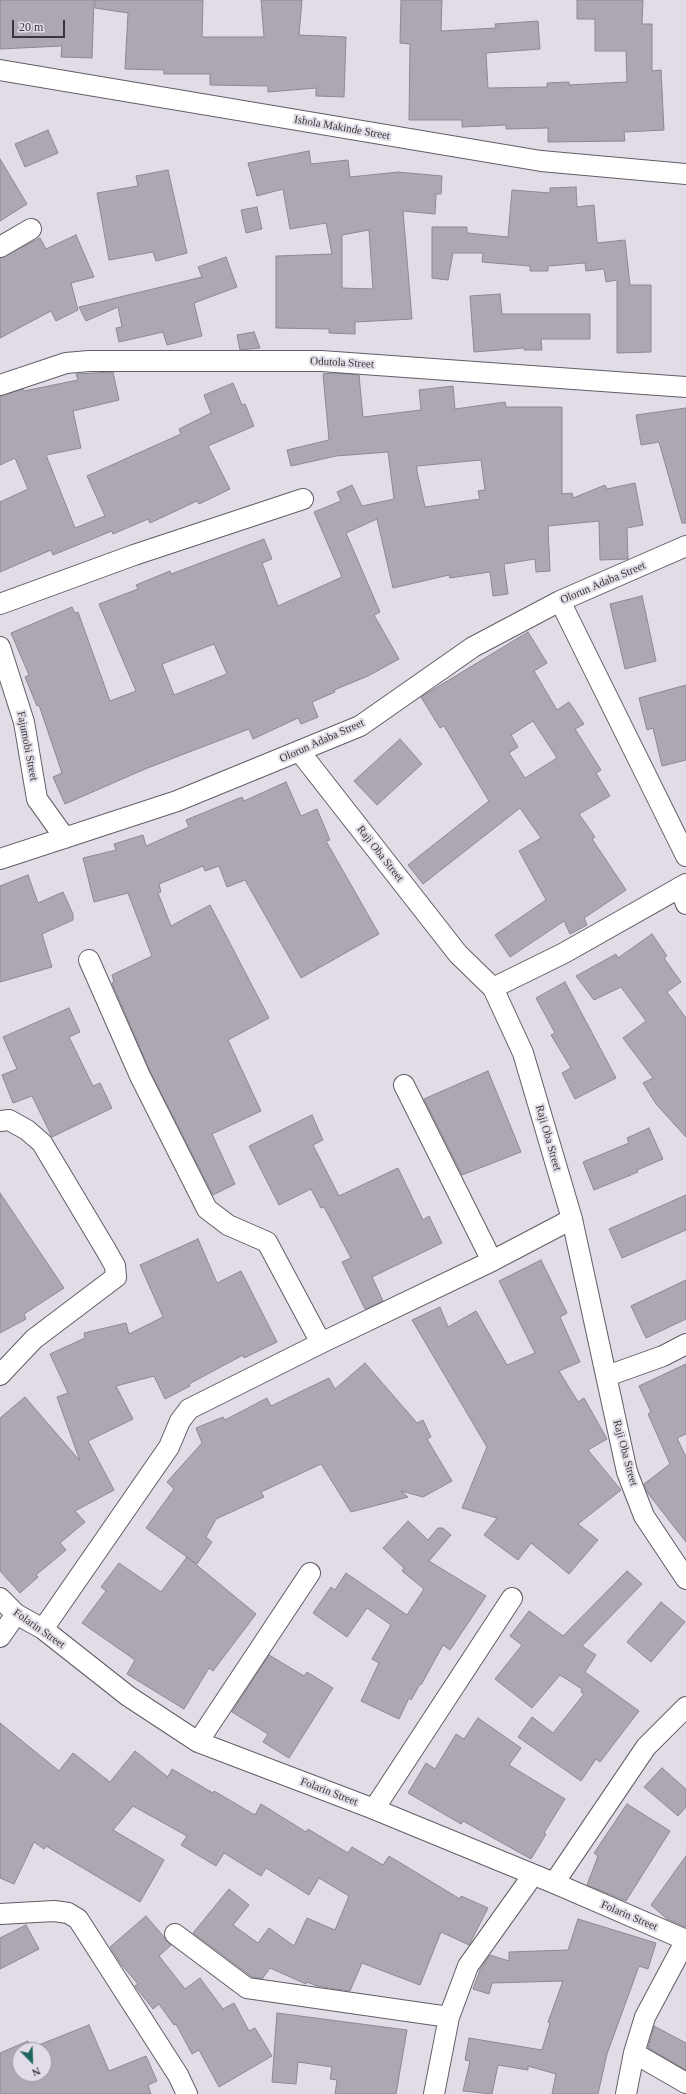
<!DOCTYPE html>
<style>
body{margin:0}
#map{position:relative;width:686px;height:2094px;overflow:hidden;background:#e1dce6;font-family:"Times New Roman",serif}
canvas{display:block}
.north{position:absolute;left:12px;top:2042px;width:40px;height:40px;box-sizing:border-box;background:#e1dce6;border:1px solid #9d9aa1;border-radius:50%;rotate:157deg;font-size:11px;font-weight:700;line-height:16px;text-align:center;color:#38363a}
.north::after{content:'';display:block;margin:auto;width:14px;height:18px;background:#1c665d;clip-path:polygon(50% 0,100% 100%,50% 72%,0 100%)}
.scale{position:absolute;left:12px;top:20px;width:53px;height:18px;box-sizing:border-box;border:2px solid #38363a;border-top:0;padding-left:5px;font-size:12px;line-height:14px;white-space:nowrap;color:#38363a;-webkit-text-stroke:3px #e1dce6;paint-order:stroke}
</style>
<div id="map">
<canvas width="686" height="2094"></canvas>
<div class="north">N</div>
<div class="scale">20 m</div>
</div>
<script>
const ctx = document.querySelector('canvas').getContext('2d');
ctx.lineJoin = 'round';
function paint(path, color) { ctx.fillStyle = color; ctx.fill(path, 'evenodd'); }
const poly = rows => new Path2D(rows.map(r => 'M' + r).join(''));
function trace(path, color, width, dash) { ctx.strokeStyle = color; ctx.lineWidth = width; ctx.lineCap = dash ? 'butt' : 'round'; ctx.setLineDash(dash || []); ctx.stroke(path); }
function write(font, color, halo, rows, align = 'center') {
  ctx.font = font + ' "Times New Roman",serif'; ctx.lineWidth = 4; ctx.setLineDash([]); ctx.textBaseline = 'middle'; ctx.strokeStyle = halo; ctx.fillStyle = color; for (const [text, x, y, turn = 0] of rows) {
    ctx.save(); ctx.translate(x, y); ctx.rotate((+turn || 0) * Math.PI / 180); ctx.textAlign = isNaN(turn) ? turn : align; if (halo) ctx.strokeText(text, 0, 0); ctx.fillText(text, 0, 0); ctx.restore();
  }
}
const building = poly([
 [0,0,94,0,92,58,61,57,62,46,0,49,0,0],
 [95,0,203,0,202,37,264,37,261,0,302,0,299,35,346,37,344,97,316,96,316,88,268,92,268,86,210,85,210,74,164,74,164,70,125,69,128,13,95,8,95,0],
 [401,0,442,0,441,31,496,28,495,24,538,21,540,49,486,53,488,88,547,87,547,83,569,82,569,85,627,82,626,51,595,51,595,19,577,19,577,0,643,0,642,24,652,24,652,71,661,70,664,130,624,132,625,141,548,142,548,128,506,129,506,125,462,127,462,120,409,120,410,44,400,43,401,0],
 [48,130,58,153,25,167,15,144,48,130],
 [309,151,311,164,348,160,350,177,398,172,442,176,441,194,436,194,435,214,403,211,412,319,355,322,355,334,329,333,329,329,276,328,276,256,332,254,326,223,290,229,283,189,257,196,248,163,309,151],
 [369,230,373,289,342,288,342,235,369,230],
 [0,159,27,204,0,221,0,159],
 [168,170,187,253,156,261,153,252,109,260,97,193,138,186,136,176,168,170],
 [576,187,577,207,594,205,597,243,625,240,630,285,651,285,651,352,617,353,617,280,606,282,604,269,586,271,585,263,548,266,548,271,530,271,530,266,482,262,483,253,453,253,448,280,432,278,432,227,467,227,467,233,508,237,512,190,550,193,550,188,576,187],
 [257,207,262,229,246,233,241,210,257,207],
 [76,235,94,277,71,283,78,310,56,321,51,311,0,338,0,258,40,238,46,249,76,235],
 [226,257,237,287,194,303,202,336,167,345,163,332,119,342,116,328,122,327,118,307,86,321,79,307,202,277,198,267,226,257],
 [500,294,502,314,590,314,590,339,541,339,542,350,524,350,524,348,474,352,470,296,500,294],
 [254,332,260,348,240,350,237,335,254,332],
 [113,372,119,400,73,411,81,448,46,455,75,528,105,516,87,476,181,434,179,429,211,413,204,395,233,383,242,405,245,404,254,426,208,446,230,489,199,504,197,501,150,523,148,519,113,534,112,531,53,555,51,550,0,572,0,502,28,489,15,458,0,465,0,396,23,389,24,391,78,380,76,374,113,372],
 [334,373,359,375,363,417,421,410,419,390,453,386,455,409,505,402,506,407,562,407,562,494,572,493,573,498,605,485,607,489,635,483,643,525,627,528,628,559,600,560,599,521,548,526,550,571,536,572,535,559,504,564,508,594,493,596,490,572,450,578,449,575,393,588,377,519,346,533,380,612,374,615,399,659,368,676,334,690,335,692,312,702,318,717,301,724,298,718,253,739,249,729,145,769,65,804,53,777,62,773,39,705,37,706,25,677,29,675,11,633,72,607,75,613,78,612,110,701,136,691,99,604,138,589,136,585,170,571,171,574,264,539,272,559,262,563,278,606,342,577,314,512,341,501,337,492,352,485,362,506,394,499,388,452,336,456,291,466,287,450,329,440,323,374,334,373],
 [481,460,485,490,478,491,480,499,425,507,417,471,417,466,481,460],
 [214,644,227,674,174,695,162,664,214,644],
 [686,408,686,523,682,523,659,442,641,445,636,415,686,408],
 [642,596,656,661,625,669,610,604,642,596],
 [528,632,547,663,534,671,557,710,569,702,584,724,575,729,601,770,596,773,610,796,579,814,595,837,592,839,626,890,584,918,587,925,570,934,564,921,510,957,495,935,546,900,519,851,541,838,520,808,423,884,408,865,489,801,444,726,440,728,421,697,528,632],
 [533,721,557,758,525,778,509,753,518,747,511,735,533,721],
 [686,685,686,760,662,766,653,728,647,730,639,698,686,685],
 [400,739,422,764,377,805,354,781,400,739],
 [286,782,301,816,317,809,330,840,326,841,379,934,301,978,245,880,227,887,219,866,205,871,203,866,159,884,161,892,158,893,171,926,210,905,269,1018,228,1040,261,1111,212,1134,235,1184,213,1195,150,1071,112,983,114,982,112,975,152,956,128,893,94,902,83,858,116,850,114,844,143,835,146,846,189,827,186,820,242,797,244,801,286,782],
 [28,875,38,903,63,892,73,914,73,920,42,934,52,967,0,982,0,886,28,875],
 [652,934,667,956,664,958,681,982,667,992,686,1018,686,1137,656,1104,643,1083,653,1078,623,1038,646,1021,621,987,594,1000,576,976,616,954,618,958,652,934],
 [565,982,616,1078,575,1099,562,1073,571,1068,551,1035,555,1033,536,998,565,982],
 [69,1008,80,1032,69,1037,93,1086,100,1083,112,1108,52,1137,32,1096,13,1103,2,1075,17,1069,3,1037,69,1008],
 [488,1071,521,1152,462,1175,424,1099,488,1071],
 [312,1115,323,1140,313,1145,339,1196,398,1168,423,1220,429,1216,442,1243,372,1277,383,1301,365,1309,342,1262,351,1258,324,1207,321,1208,311,1189,279,1205,249,1146,312,1115],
 [649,1128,663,1159,637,1170,638,1172,594,1190,583,1162,629,1143,627,1138,649,1128],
 [0,1193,64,1288,24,1314,26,1319,0,1333,0,1193],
 [686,1195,686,1230,622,1258,609,1229,686,1195],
 [198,1239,217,1283,241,1271,277,1342,244,1358,243,1355,189,1384,190,1386,165,1399,154,1376,116,1386,133,1419,88,1441,114,1490,75,1511,85,1522,60,1543,66,1550,36,1575,38,1577,20,1593,0,1571,0,1418,25,1397,80,1461,57,1397,68,1393,50,1354,85,1338,84,1333,126,1323,129,1334,163,1317,140,1265,198,1239],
 [541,1260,567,1313,560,1317,580,1362,559,1371,578,1402,584,1398,607,1439,588,1450,621,1490,578,1524,598,1540,569,1574,531,1543,518,1560,484,1535,497,1518,462,1508,487,1447,412,1320,440,1307,448,1327,476,1311,507,1365,535,1353,499,1281,541,1260],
 [686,1280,686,1319,646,1338,631,1306,686,1280],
 [365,1363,417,1423,423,1420,431,1437,427,1439,452,1481,423,1497,401,1491,408,1497,351,1512,321,1464,261,1492,264,1497,216,1519,206,1537,212,1542,197,1564,146,1528,174,1489,167,1482,202,1443,196,1428,223,1417,225,1420,267,1398,271,1406,329,1378,335,1389,365,1363],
 [686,1364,686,1434,677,1438,686,1457,686,1542,647,1492,644,1484,670,1464,648,1414,651,1412,639,1386,686,1364],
 [408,1521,428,1540,438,1528,443,1528,451,1535,429,1561,486,1596,450,1650,443,1645,421,1685,420,1684,411,1700,409,1698,399,1719,361,1701,379,1663,372,1659,391,1625,367,1608,347,1637,313,1613,331,1587,335,1590,346,1573,407,1615,424,1589,402,1571,404,1568,383,1548,408,1521],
 [187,1557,256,1614,213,1671,209,1668,184,1709,127,1674,135,1660,82,1623,106,1591,101,1587,119,1563,161,1592,187,1557],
 [627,1571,642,1584,582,1646,596,1655,585,1672,639,1711,600,1762,596,1759,581,1781,518,1737,532,1717,553,1733,584,1694,581,1692,582,1689,560,1675,532,1708,495,1679,522,1645,510,1636,529,1611,563,1636,627,1571],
 [661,1602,685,1622,651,1662,627,1642,661,1602],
 [269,1655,304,1676,307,1672,333,1688,289,1758,263,1742,268,1734,232,1712,269,1655],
 [478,1718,521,1748,509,1765,565,1799,544,1833,546,1834,531,1859,463,1821,461,1824,408,1793,426,1763,435,1769,456,1734,464,1739,478,1718],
 [0,1723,59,1771,73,1753,110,1782,135,1751,168,1777,172,1769,213,1793,214,1791,255,1815,261,1804,306,1832,308,1829,348,1853,352,1847,383,1865,389,1856,460,1899,461,1896,488,1908,469,1945,441,1932,420,1985,362,1963,350,1991,317,1986,307,1982,306,1984,270,1968,262,1979,252,1977,193,1933,229,1889,249,1905,233,1925,258,1943,269,1928,294,1946,307,1918,335,1930,349,1896,319,1878,309,1895,266,1868,261,1876,224,1853,216,1866,181,1845,187,1836,133,1806,113,1830,164,1860,140,1902,46,1846,44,1849,34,1842,14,1884,0,1878,0,1723],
 [662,1768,686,1789,686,1807,678,1816,644,1787,662,1768],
 [627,1804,670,1831,626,1901,587,1885,598,1856,594,1853,627,1804],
 [686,1856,686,1927,667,1919,651,1905,686,1856],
 [146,1916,171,1945,159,1956,185,1989,200,1978,223,2009,234,2003,249,2031,255,2028,272,2056,219,2087,199,2050,192,2054,176,2024,174,2025,159,2004,153,2009,135,1986,138,1984,121,1964,110,1947,146,1916],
 [578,1919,656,1943,648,1969,639,1966,607,2054,598,2094,552,2094,556,2074,528,2066,528,2070,498,2065,492,2094,463,2091,470,2061,465,2060,469,2038,542,2050,550,2023,548,2022,563,1981,492,1983,489,1994,473,1989,480,1970,490,1955,509,1961,509,1952,568,1950,578,1919],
 [26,1925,39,1949,0,1969,0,1938,26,1925],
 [277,2013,407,2030,396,2094,335,2094,337,2080,330,2079,332,2067,298,2062,296,2084,272,2082,277,2013],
 [89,2025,109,2071,146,2056,157,2081,148,2085,151,2094,0,2094,0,2053,28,2041,31,2048,89,2025],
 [20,2050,44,2050,44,2074,20,2074,20,2050],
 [654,2026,686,2043,686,2070,648,2048,654,2026]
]);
const minor = poly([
 [0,70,541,161,686,174],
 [0,247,31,229],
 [0,385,66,363,89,361,321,361,686,387],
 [560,601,686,856],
 [0,604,134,555,303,499],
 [0,647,24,722,37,799,65,838],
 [300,752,458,954,493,988,523,1053,572,1219,627,1472,644,1516,686,1579],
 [0,859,177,801,360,726,473,647,560,601,686,546],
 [680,887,686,904],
 [89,960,140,1076,207,1209,228,1225,267,1242,321,1343],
 [493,988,564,953,686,884],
 [404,1085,492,1261],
 [0,1121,9,1120,27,1130,42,1143,106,1250,115,1266,116,1277,34,1339,0,1375],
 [607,1376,663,1356,686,1344],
 [0,1598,16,1614,43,1629,128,1696,198,1742,374,1809,554,1883,686,1940],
 [43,1629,169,1447,180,1421,189,1409,321,1343,492,1261,572,1219],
 [0,1637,16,1614],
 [198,1742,310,1573],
 [374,1809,512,1598],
 [554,1883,646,1747,686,1707],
 [0,1914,54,1911,68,1913,78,1919,178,2075,187,2094],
 [175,1934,247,1988,449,2017],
 [634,2053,686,2083],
 [434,2094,449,2017,468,1966,533,1875],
 [626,2094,634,2053,645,2017,686,1940]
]);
const streetNames = [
 ["Ishola Makinde Street",342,128,10],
 ["Odutola Street",342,363,3],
 ["Olorun Adaba Street",603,583,-23],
 ["Olorun Adaba Street",322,741,-24],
 ["Fajumobi Street",27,746,79],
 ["Raji Oba Street",380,854,52],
 ["Raji Oba Street",548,1138,74],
 ["Raji Oba Street",625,1453,75],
 ["Folarin Street",39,1629,35],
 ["Folarin Street",329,1792,21],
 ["Folarin Street",629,1916,23]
];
paint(building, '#ada7b1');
trace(building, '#8d8891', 1);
trace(minor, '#625d66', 22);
trace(minor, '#fff', 20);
write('11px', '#38363a', '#e1dce6', streetNames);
</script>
